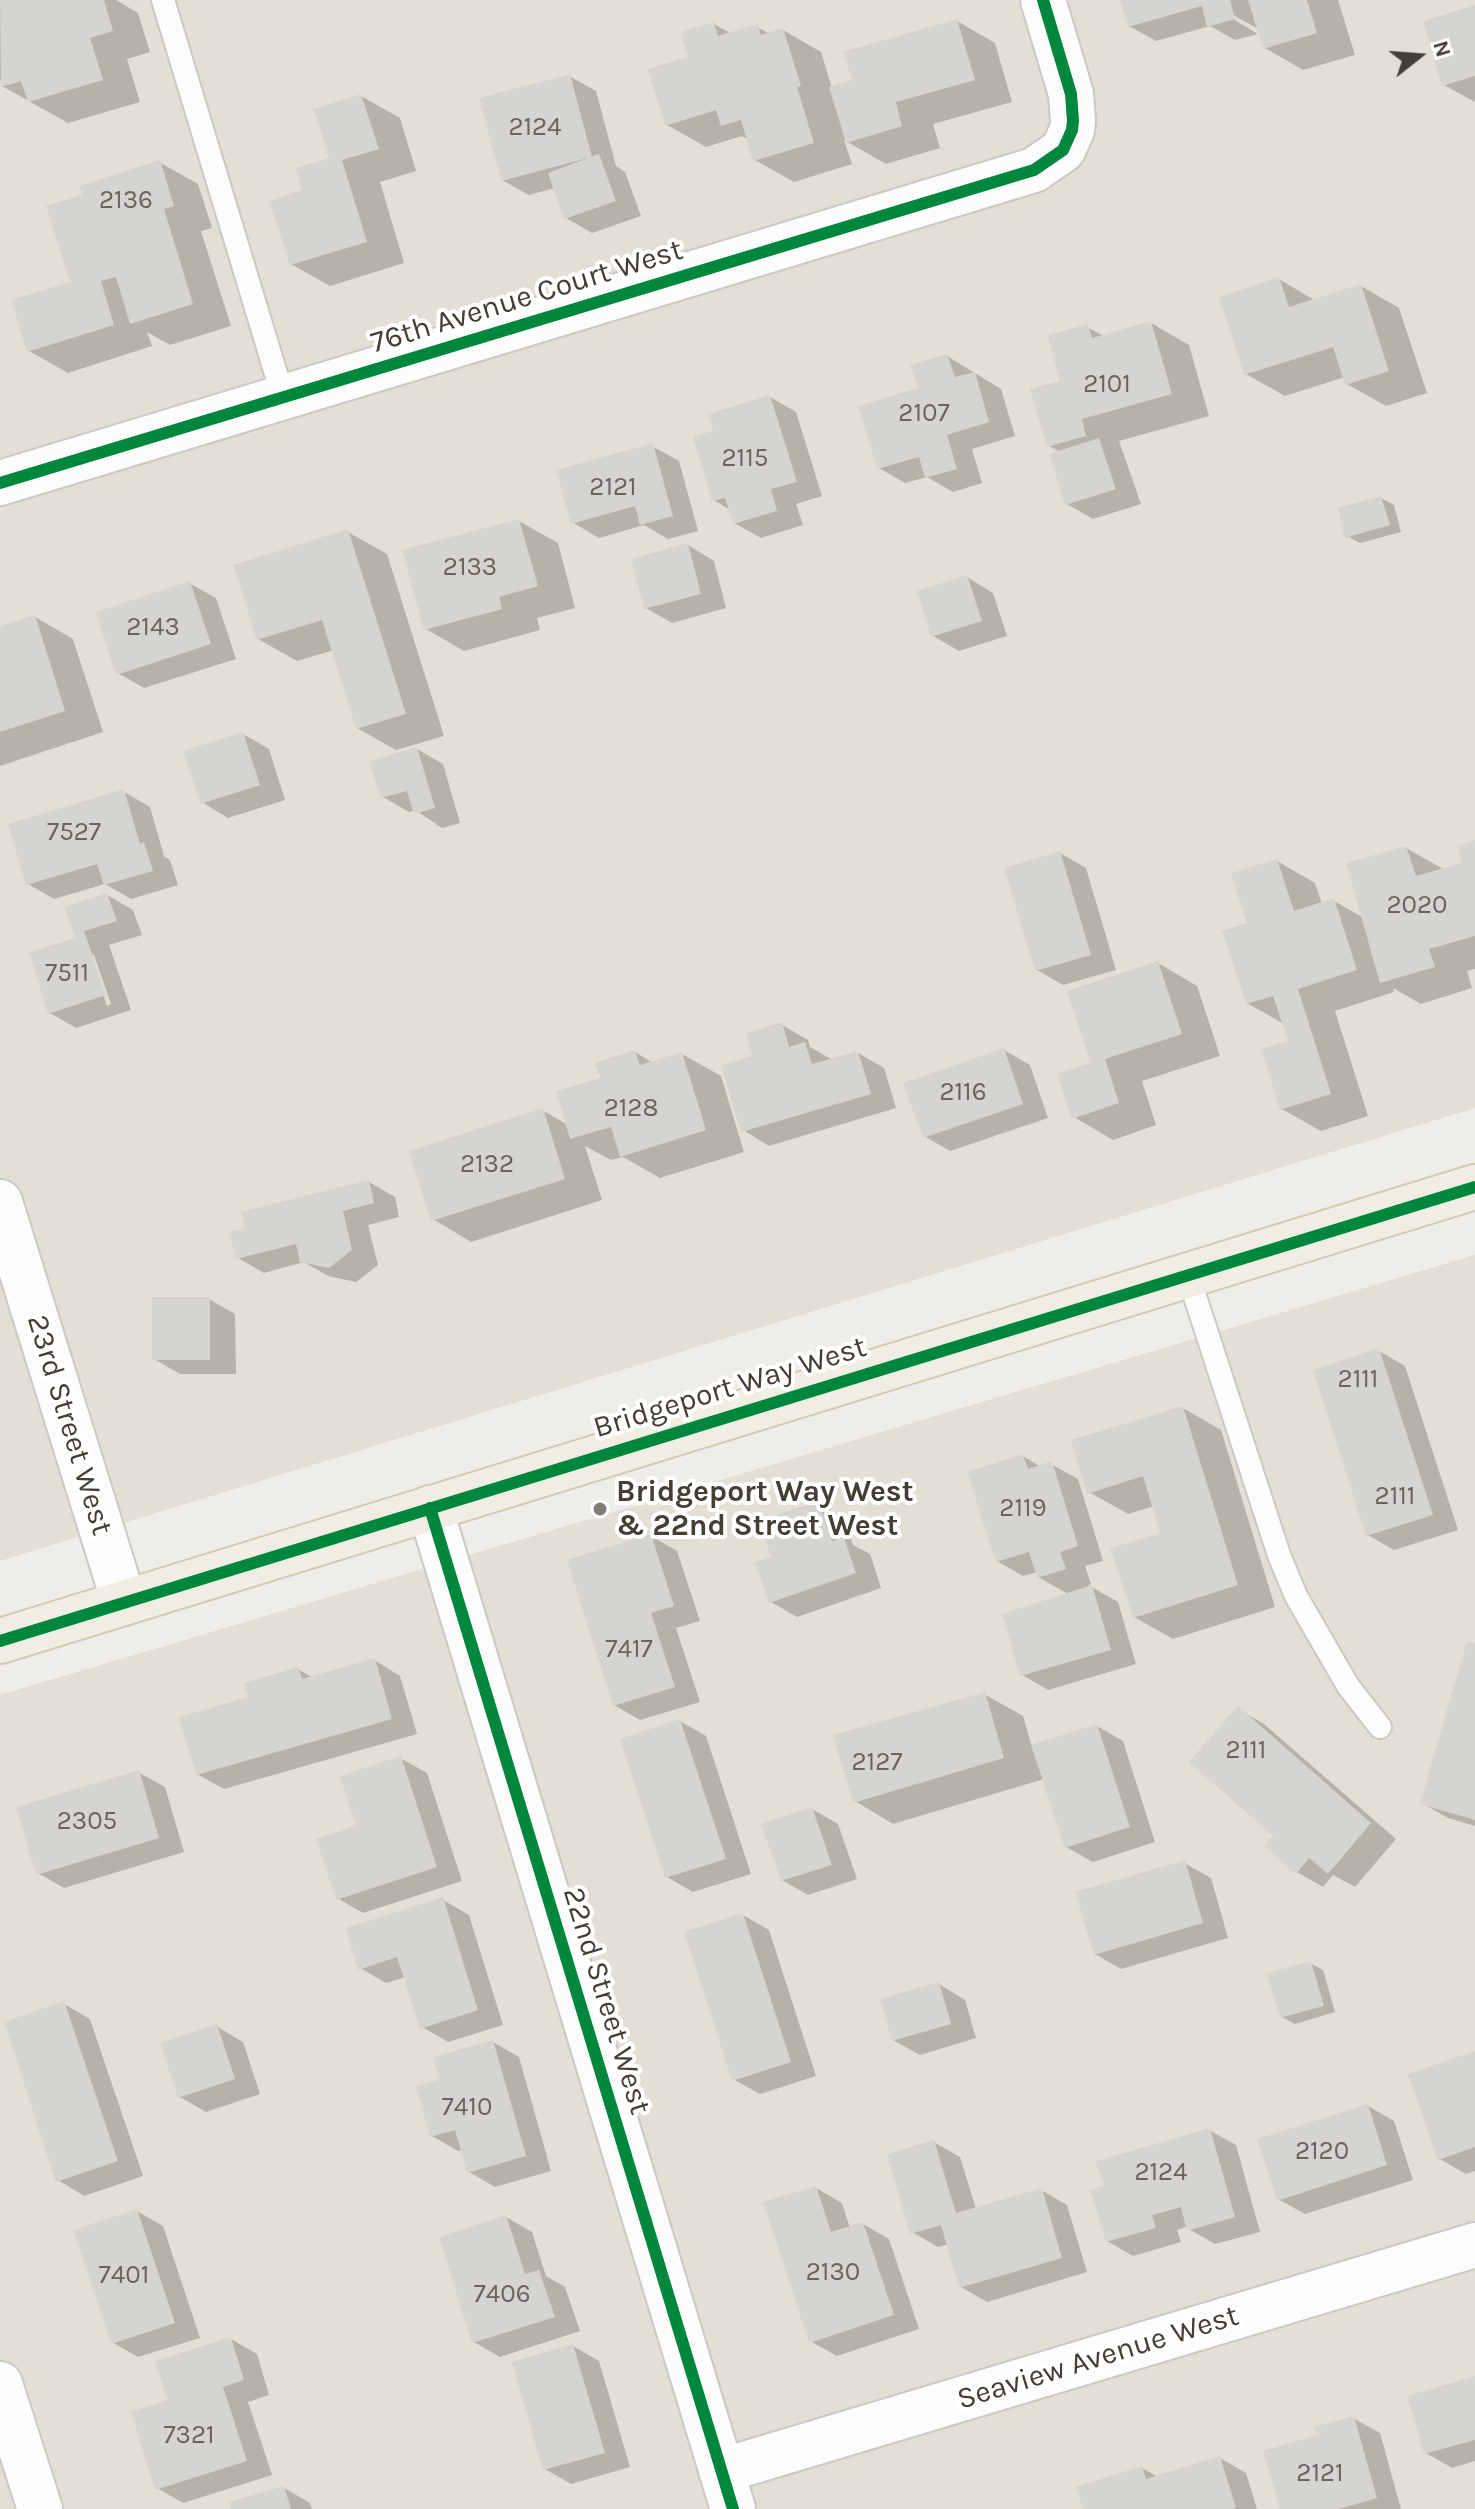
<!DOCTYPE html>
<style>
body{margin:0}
#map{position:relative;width:1475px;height:2509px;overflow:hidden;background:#eeede8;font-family:Karla,sans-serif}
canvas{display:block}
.north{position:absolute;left:1379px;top:16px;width:80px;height:80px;-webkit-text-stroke:6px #fff;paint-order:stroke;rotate:73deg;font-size:22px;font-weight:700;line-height:32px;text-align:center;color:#443e34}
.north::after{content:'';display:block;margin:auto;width:28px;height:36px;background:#443e34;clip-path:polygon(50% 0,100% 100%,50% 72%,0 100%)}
</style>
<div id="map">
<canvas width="1475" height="2509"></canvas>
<div class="north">N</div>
</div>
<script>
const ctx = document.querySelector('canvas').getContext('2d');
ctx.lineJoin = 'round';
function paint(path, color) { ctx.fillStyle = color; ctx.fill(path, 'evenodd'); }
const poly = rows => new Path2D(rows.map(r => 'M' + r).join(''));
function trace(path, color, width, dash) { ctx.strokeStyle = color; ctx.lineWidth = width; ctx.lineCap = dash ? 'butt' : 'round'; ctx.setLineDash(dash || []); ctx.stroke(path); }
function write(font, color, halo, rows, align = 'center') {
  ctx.font = font + ' Karla,sans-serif'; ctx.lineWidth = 8; ctx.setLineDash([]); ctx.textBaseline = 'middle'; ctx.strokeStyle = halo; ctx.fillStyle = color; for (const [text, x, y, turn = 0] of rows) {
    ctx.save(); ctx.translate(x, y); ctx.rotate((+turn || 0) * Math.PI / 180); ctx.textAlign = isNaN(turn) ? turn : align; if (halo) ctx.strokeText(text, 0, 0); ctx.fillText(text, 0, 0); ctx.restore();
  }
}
const residential = poly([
 [0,0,1475,0,1475,1108,0,1561],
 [1475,1255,1475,2509,0,2509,0,1695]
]);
const shadow = poly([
 [0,0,116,0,138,13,150,52,127,59,140,102,68,123,2,86,0,78],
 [1122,0,1338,0,1355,55,1303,70,1265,48,1260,30,1228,12,1226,15,1258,34,1235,40,1210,26,1156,41,1129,26],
 [1475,8,1475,102,1444,85],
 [957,21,995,43,1012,102,933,124,940,148,886,164,844,140,852,164,794,182,755,160,749,140,742,136,706,147,667,125,691,58,714,24,732,34,757,27,770,34,783,30,821,52,832,88,854,82],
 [569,76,596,91,616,166,625,172,641,216,592,233,566,218,555,188,529,195,502,180],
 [361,96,400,118,416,171,380,182,404,263,330,286,291,264,305,191,331,159],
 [159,162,198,184,212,228,201,231,231,326,170,345,147,332,152,346,68,373,29,351,72,284],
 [1279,279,1316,301,1361,286,1399,308,1427,393,1386,406,1347,384,1345,377,1285,396,1246,374],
 [1151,323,1189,345,1209,416,1119,441,1141,504,1093,519,1067,504,1060,452,1049,446,1087,327,1104,336],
 [947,356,1001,389,1015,436,972,449,982,483,953,492,927,477,905,483,879,468,920,390],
 [770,397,796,412,822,496,796,504,803,525,761,538,734,523,730,510,714,500,715,432],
 [652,446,679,461,698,531,668,539,644,525,599,538,572,522],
 [1381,498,1394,505,1401,532,1360,543,1347,536],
 [519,521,558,543,575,608,537,618,540,630,464,651,426,629],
 [348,532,387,554,444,736,396,750,357,728,334,650,297,661,258,639],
 [688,545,714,561,726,608,672,623,646,608],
 [967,577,993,593,1007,636,959,651,933,636],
 [189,583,216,598,236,659,144,688,118,673],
 [35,617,73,639,103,732,0,766,0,628],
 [243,734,269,749,285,800,228,818,202,802],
 [417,749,443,764,460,823,442,828,415,810,409,812,383,797],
 [124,792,150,807,164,856,170,860,178,885,131,899,105,884,54,899,28,884],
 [1475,843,1475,969,1467,971,1472,988,1421,1004,1393,988,1394,992,1335,1011,1368,1116,1321,1131,1282,1109,1290,1042,1284,1024,1247,1003,1249,924,1277,861,1315,883,1322,904,1334,901,1364,918,1406,848,1445,870,1465,864],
 [1060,853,1086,868,1116,970,1063,985,1037,970],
 [107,895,133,910,142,935,109,945,131,1010,76,1028,50,1013,77,939],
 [90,955,94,955,111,1004,107,1006],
 [1158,963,1197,986,1220,1056,1142,1081,1156,1125,1113,1140,1074,1117,1093,1064],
 [782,1025,808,1040,810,1047,831,1059,858,1053,884,1068,896,1108,769,1146,743,1130,755,1057],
 [1004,1050,1030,1065,1048,1118,950,1151,924,1136],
 [635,1052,653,1063,682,1054,721,1076,744,1152,660,1178,623,1157,611,1160,585,1146,602,1200,471,1242,433,1219,542,1110,568,1125,602,1079],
 [369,1182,395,1197,399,1217,368,1225,378,1265,356,1282,328,1276,304,1262,264,1273,238,1258],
 [209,1299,235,1314,236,1374,180,1374,154,1359],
 [1379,1351,1405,1366,1458,1530,1394,1550,1368,1535],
 [1183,1408,1221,1430,1275,1607,1173,1639,1134,1617,1163,1534,1154,1506,1128,1514,1089,1492],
 [1023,1456,1041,1467,1051,1464,1078,1479,1103,1561,1085,1566,1091,1584,1088,1585,1118,1602,1136,1664,1048,1690,1022,1675,1068,1594,1038,1577,1037,1572,1023,1576,997,1561],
 [818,1503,844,1518,853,1545,870,1554,881,1588,797,1617,771,1602,773,1558],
 [651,1536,677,1551,700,1621,676,1628,700,1702,640,1720,614,1705],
 [1475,1645,1475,1826,1448,1818,1422,1803],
 [374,1660,400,1676,417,1734,224,1789,197,1774,251,1699,298,1669,313,1678],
 [984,1694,1023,1716,1032,1747,1097,1726,1123,1741,1155,1842,1093,1862,1066,1847,1044,1779,893,1824,855,1801],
 [1238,1709,1264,1724,1396,1839,1355,1887,1333,1875,1323,1887,1297,1872,1276,1835],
 [680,1721,706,1736,751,1874,693,1892,667,1877],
 [400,1758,427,1773,462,1881,363,1913,337,1898,359,1827],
 [138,1772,165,1787,184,1852,64,1888,38,1873],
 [812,1809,838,1824,857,1879,808,1895,782,1880],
 [1184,1863,1211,1878,1228,1938,1121,1969,1095,1954],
 [443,1900,469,1915,503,2025,448,2042,422,2027,406,1977,386,1983,360,1968],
 [743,1915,769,1930,816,2076,760,2094,733,2079],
 [1310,1963,1323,1970,1335,2012,1295,2024,1282,2017],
 [939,1984,965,2000,976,2038,920,2055,893,2040],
 [64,2004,90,2019,143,2176,84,2196,58,2180],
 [216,2026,243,2042,260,2094,206,2112,180,2097],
 [493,2042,519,2057,551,2171,495,2187,469,2172,463,2150,458,2151,432,2136,441,2081],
 [1475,2053,1475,2171,1466,2174,1440,2159],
 [1368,2106,1394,2121,1413,2180,1305,2214,1278,2199],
 [1209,2130,1236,2145,1260,2232,1215,2244,1189,2229,1188,2226,1177,2230,1181,2242,1133,2256,1107,2241,1107,2187],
 [934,2142,960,2157,976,2209,1041,2190,1067,2205,1087,2272,987,2302,961,2287,949,2244,938,2247,912,2232],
 [816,2188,842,2203,850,2228,863,2224,889,2239,919,2329,837,2356,810,2341],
 [137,2211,163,2226,200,2338,138,2357,112,2342],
 [506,2217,532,2232,546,2276,565,2287,580,2331,500,2357,474,2342],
 [231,2339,257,2354,269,2395,248,2402,272,2475,183,2503,157,2488,170,2402],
 [573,2346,599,2361,630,2467,571,2484,545,2469],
 [1475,2379,1475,2461,1452,2468,1426,2453],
 [1353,2418,1380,2433,1401,2509,1282,2509,1319,2437],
 [1220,2458,1246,2473,1257,2509,1086,2509,1142,2468,1158,2477],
 [284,2488,310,2503,312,2509,233,2509]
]);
const building = poly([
 [0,0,104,0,113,31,90,38,103,80,28,102,21,81,1,87],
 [1120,0,1230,0,1235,19,1207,27,1202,6,1128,27],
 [1248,0,1307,0,1317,33,1263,49],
 [1475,5,1475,76,1442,86,1423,21],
 [957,19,975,80,896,102,902,126,846,143,829,87,852,80,843,52],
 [714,22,718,36,757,24,761,35,783,28,801,86,797,87,814,143,753,161,741,120,721,126,716,110,665,126,648,69,688,57,681,32],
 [570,74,592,157,501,181,479,98],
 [361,94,379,149,342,160,367,242,290,265,269,201,302,190,296,168,329,158,314,109],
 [599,154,616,201,564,219,548,173],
 [160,160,174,206,164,209,193,304,130,324,116,277,101,281,114,325,27,352,11,300,70,282,46,206,82,195,79,186],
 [1279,277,1289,307,1361,284,1389,371,1345,385,1333,347,1244,375,1219,297],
 [1151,321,1172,394,1082,419,1086,436,1047,447,1030,389,1060,381,1048,335,1088,324,1092,338],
 [947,354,955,377,975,372,989,422,947,435,957,469,925,478,919,457,877,469,858,406,918,388,910,365],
 [770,395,797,482,771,489,777,511,733,524,725,498,712,501,693,437,713,431,708,414],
 [1099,438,1116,489,1065,505,1049,454],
 [653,443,673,516,640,525,635,506,571,524,556,470],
 [1381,496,1390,525,1345,538,1338,508],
 [519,519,538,586,499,597,502,609,424,630,402,550],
 [348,529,406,714,356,729,322,620,257,640,233,565],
 [688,543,701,594,644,609,631,559],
 [967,575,982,621,931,637,917,591],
 [190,581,211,644,116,675,96,612],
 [35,615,65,711,0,732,0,626],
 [243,732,260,785,200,804,183,751],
 [417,747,435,808,414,814,407,791,381,798,369,761],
 [124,789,140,844,144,842,153,871,104,885,97,864,26,885,8,824],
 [1475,840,1475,936,1429,949,1435,967,1380,983,1346,863,1406,846,1416,876,1462,863,1458,846],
 [1060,851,1091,955,1035,971,1004,868],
 [1277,859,1294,911,1334,898,1357,970,1298,989,1331,1094,1280,1110,1261,1049,1288,1041,1273,996,1246,1004,1222,931,1247,923,1231,873],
 [107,893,117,921,84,931,106,995,48,1014,29,952,75,938,64,907],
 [1158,961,1182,1034,1105,1059,1119,1103,1072,1119,1057,1073,1091,1063,1067,991],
 [782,1022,789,1047,805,1042,812,1064,858,1051,871,1094,741,1132,721,1065,752,1056,746,1033],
 [1004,1048,1023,1104,923,1138,903,1083],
 [635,1050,640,1065,682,1052,706,1130,620,1157,611,1127,570,1139,556,1091,600,1078,595,1063],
 [543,1108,565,1179,431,1221,409,1151],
 [369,1180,374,1203,343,1211,352,1250,329,1268,300,1262,296,1244,236,1259,229,1232,245,1228,241,1212],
 [152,1297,210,1297,210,1360,152,1360],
 [1379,1348,1433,1515,1366,1536,1313,1370],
 [1183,1406,1238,1585,1133,1618,1110,1548,1160,1533,1143,1476,1087,1494,1071,1440],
 [1023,1454,1028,1469,1052,1461,1078,1546,1060,1552,1066,1569,1037,1578,1029,1552,996,1562,967,1472],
 [818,1501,832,1541,844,1537,856,1573,769,1603,755,1562,771,1557,759,1521],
 [651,1534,674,1606,651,1613,675,1687,613,1706,567,1560],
 [1092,1585,1111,1650,1020,1676,1002,1614],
 [1467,1641,1475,1643,1475,1820,1420,1804],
 [375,1658,392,1719,196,1775,179,1717,248,1697,244,1683,298,1667,302,1679],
 [985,1692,1004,1758,853,1803,833,1735],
 [1238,1706,1371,1823,1328,1874,1309,1858,1296,1874,1264,1846,1273,1836,1189,1762],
 [680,1719,726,1859,665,1878,620,1739],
 [1097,1724,1130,1827,1065,1848,1031,1745],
 [401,1756,437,1867,336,1900,316,1839,356,1826,340,1776],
 [139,1770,159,1838,36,1875,16,1807],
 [812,1807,832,1865,781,1881,761,1824],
 [1185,1860,1203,1923,1094,1955,1075,1892],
 [443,1897,478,2010,420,2029,397,1957,358,1970,346,1928],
 [743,1913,791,2062,732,2081,684,1932],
 [1311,1961,1324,2006,1280,2018,1267,1973],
 [939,1982,951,2024,892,2041,880,1999],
 [64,2001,118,2161,56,2182,4,2022],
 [217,2024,235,2079,178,2098,160,2043],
 [493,2040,526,2156,467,2173,455,2130,430,2137,416,2086,439,2080,433,2057],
 [1475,2051,1475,2147,1438,2160,1408,2074],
 [1368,2104,1387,2165,1277,2201,1257,2139],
 [1210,2128,1235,2217,1187,2231,1181,2207,1152,2215,1156,2228,1106,2242,1090,2190,1104,2186,1096,2161],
 [934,2140,956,2213,1042,2188,1062,2258,959,2288,941,2225,910,2234,887,2154],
 [816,2186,831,2232,863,2222,894,2315,809,2343,763,2202],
 [137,2209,175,2323,111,2344,73,2230],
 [506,2215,525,2274,539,2270,555,2317,472,2343,439,2237],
 [231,2337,244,2380,223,2387,247,2461,155,2490,131,2412,167,2400,155,2361],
 [573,2344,605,2453,543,2470,512,2362],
 [1475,2376,1475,2440,1424,2454,1407,2396],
 [1354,2416,1377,2498,1339,2509,1280,2509,1263,2451,1317,2435,1314,2427],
 [1220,2456,1236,2508,1233,2509,1083,2509,1076,2487,1142,2466,1146,2479],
 [284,2486,291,2509,231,2509,229,2502]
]);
const lane = poly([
 [163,0,283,397],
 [1188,1275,1279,1555,1296,1596,1348,1686,1380,1727]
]);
const street = poly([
 [0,483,1034,170,1063,150,1072,130,1073,121,1071,94,1043,0],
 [0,1202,124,1602],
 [430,1508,733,2509],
 [0,2384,40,2509],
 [721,2471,1475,2245]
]);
const primary = poly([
 [0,1641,1475,1187]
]);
const cycleway = poly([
 [0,483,1034,170,1063,150,1072,130,1073,121,1071,94,1043,0],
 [430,1508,733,2509],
 [0,1641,1475,1187]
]);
const markers = [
 [600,1509,8,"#807b73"]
];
const numberNames = [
 ["2124",535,128],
 ["2136",126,201],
 ["2101",1107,385],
 ["2107",924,414],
 ["2115",745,459],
 ["2121",613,488],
 ["2133",470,568],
 ["2143",153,628],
 ["7527",74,833],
 ["2020",1417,906],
 ["7511",67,974],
 ["2116",963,1093],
 ["2128",631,1109],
 ["2132",487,1165],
 ["2111",1358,1380],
 ["2111",1395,1497],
 ["2119",1023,1509],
 ["7417",629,1650],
 ["2111",1246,1751],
 ["2127",877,1763],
 ["2305",87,1822],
 ["7410",467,2108],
 ["2120",1322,2152],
 ["2124",1161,2173],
 ["2130",833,2273],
 ["7401",124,2276],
 ["7406",502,2295],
 ["7321",189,2436],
 ["2121",1320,2474]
];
const streetNames = [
 ["76th Avenue Court West",527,297,-17],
 ["Bridgeport Way West",730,1388,-17],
 ["23rd Street West",69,1425,73],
 ["22nd Street West",606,2001,73],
 ["Seaview Avenue West",1098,2358,-17]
];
const poiNames = [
 ["Bridgeport Way West",616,1492],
 ["& 22nd Street West",616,1526]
];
paint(residential, '#e3dfd5');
paint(shadow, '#0003');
paint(building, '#d6d4cf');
trace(lane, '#cbc9c4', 26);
trace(street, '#cbc9c4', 48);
trace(primary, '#d1cab5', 48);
trace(lane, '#fcfcfc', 22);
trace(street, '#fcfcfc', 44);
trace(primary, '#f0ede3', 44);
trace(cycleway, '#00873e', 12);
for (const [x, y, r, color] of markers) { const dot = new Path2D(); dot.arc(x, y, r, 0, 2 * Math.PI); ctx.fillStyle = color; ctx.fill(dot); trace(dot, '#fff', 3); }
write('26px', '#6a655c', null, numberNames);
write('30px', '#443e34', '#fff', streetNames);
write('bold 30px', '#443e34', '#fff', poiNames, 'left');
</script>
